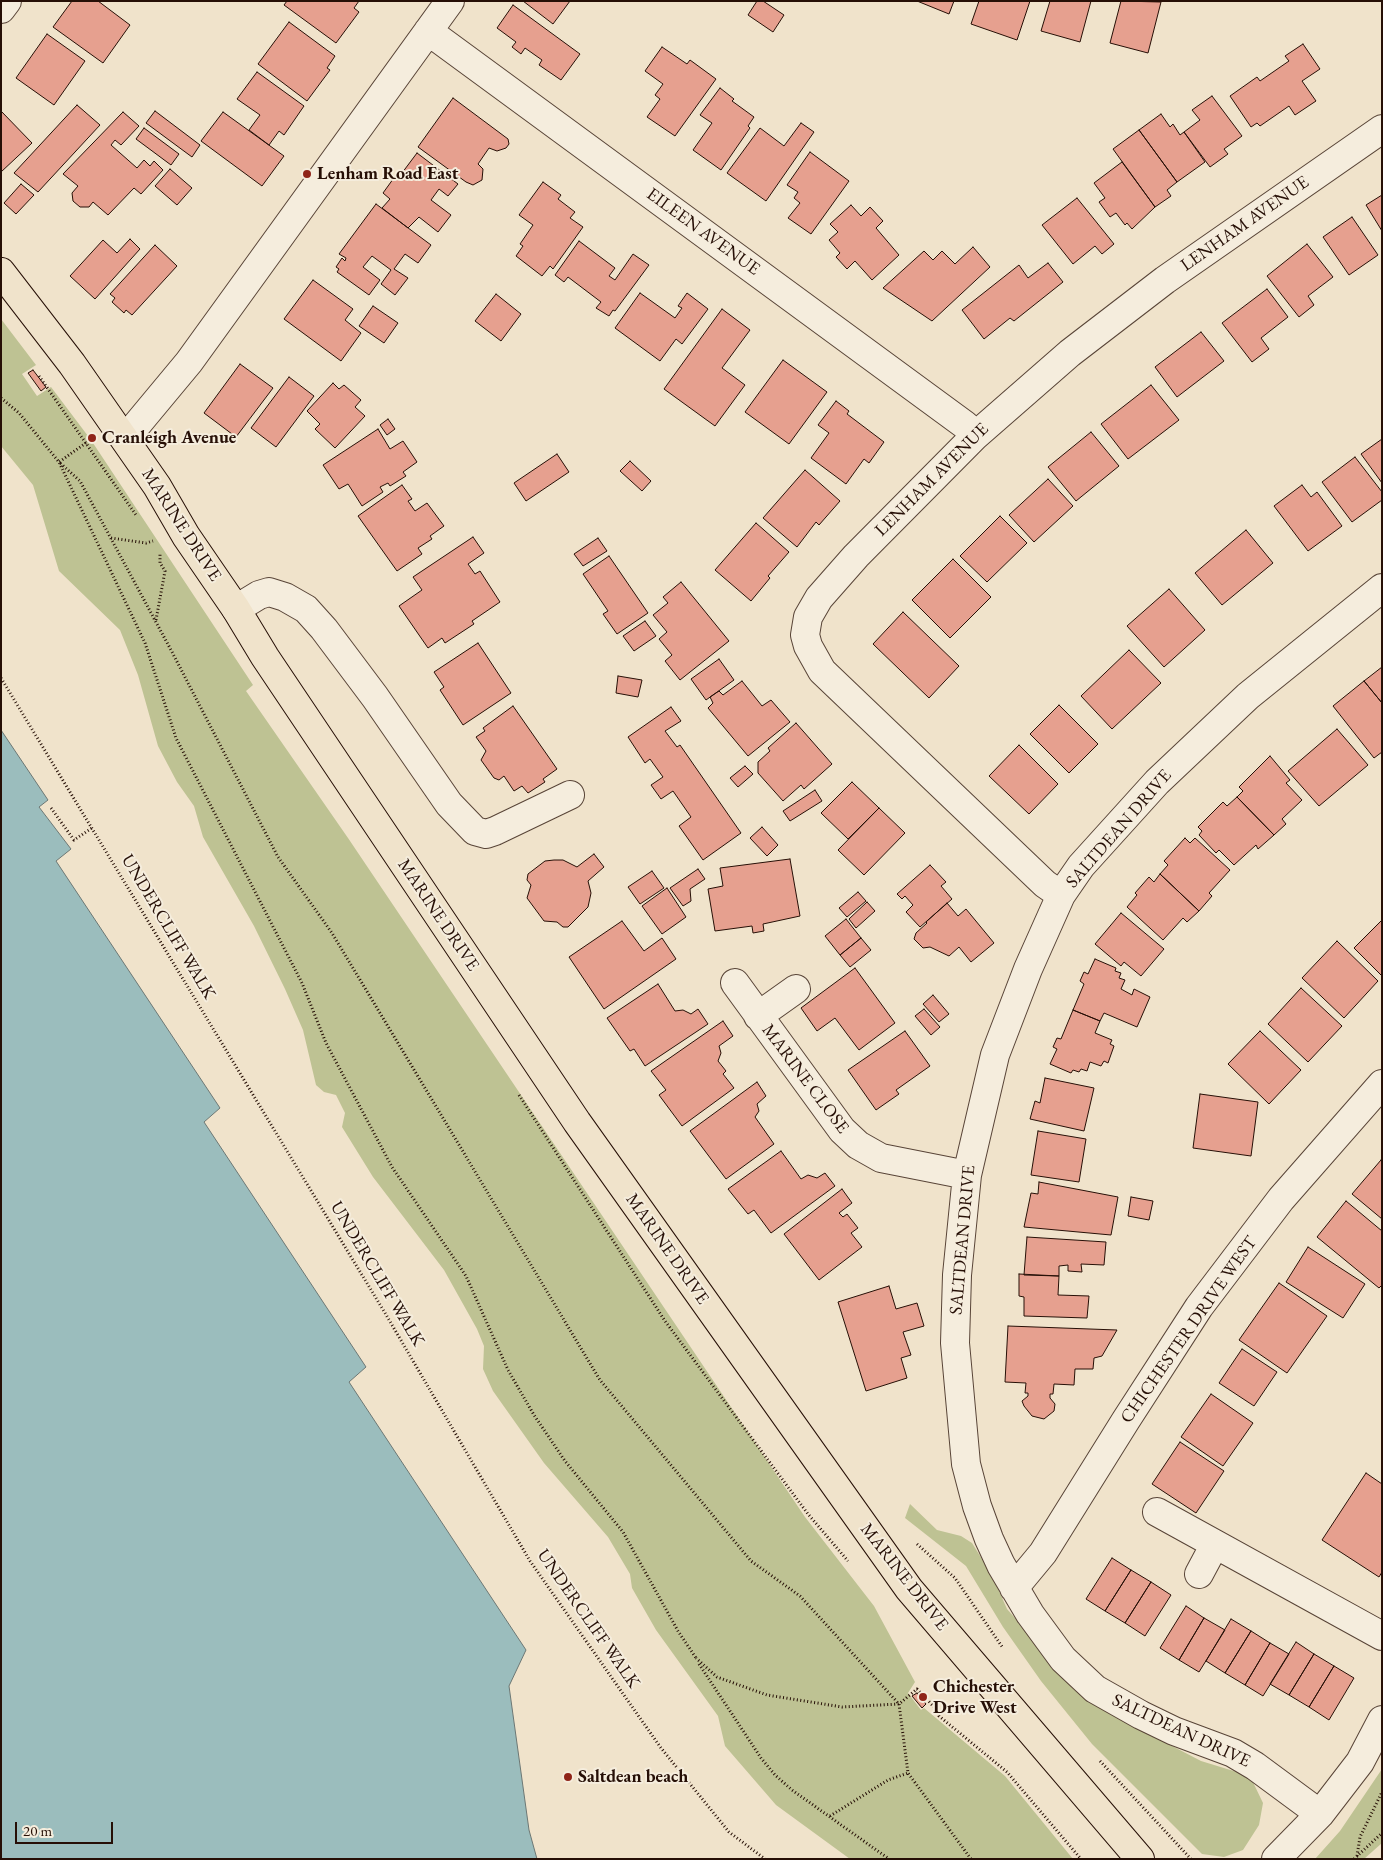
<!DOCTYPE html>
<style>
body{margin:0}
#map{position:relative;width:1383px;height:1860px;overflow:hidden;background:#f0e3cb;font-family:"EB Garamond",serif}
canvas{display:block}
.frame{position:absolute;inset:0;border:2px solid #260f06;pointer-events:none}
.scale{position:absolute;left:15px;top:1822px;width:98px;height:22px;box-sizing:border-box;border:2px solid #260f06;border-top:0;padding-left:6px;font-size:15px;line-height:18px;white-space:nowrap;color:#260f06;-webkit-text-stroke:4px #f5eddd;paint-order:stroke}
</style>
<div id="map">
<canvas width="1383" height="1860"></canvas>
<div class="frame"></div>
<div class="scale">20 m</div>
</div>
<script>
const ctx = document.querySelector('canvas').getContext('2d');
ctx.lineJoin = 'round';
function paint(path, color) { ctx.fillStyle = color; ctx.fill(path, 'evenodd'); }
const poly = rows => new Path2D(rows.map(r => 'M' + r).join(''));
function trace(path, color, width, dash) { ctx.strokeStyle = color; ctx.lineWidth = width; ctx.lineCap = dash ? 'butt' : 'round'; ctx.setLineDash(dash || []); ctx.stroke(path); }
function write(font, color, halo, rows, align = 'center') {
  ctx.font = font + ' "EB Garamond",serif'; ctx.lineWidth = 4; ctx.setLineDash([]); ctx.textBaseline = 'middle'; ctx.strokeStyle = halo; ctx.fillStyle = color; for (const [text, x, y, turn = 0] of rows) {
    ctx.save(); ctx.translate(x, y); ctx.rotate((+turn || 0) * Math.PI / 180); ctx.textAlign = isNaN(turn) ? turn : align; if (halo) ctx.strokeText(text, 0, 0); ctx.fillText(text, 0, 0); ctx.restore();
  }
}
const green = poly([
 [1,319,36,365,22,374,37,396,51,387,91,440,253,685,246,691,348,838,805,1517,874,1606,915,1682,908,1693,921,1710,924,1708,1005,1776,1073,1859,850,1859,776,1805,725,1746,718,1716,656,1630,632,1588,630,1574,608,1537,544,1463,493,1391,483,1369,484,1346,477,1329,444,1270,373,1177,342,1127,345,1113,336,1095,324,1092,316,1085,303,1030,285,989,254,926,203,837,194,806,177,782,158,746,138,675,120,630,59,571,33,485,1,446],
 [910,1504,937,1530,961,1536,972,1543,992,1575,1007,1609,1031,1636,1052,1667,1101,1709,1201,1761,1250,1776,1263,1803,1259,1825,1243,1850,1224,1857,1202,1854,1092,1744,1041,1681,1003,1627,966,1566,905,1518],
 [1382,1769,1382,1843,1364,1859,1315,1859,1340,1831]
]);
const water = poly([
 [1,730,48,800,39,807,71,849,56,861,220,1108,204,1122,366,1367,349,1382,526,1650,509,1686,529,1830,537,1859,1,1859,1,730]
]);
const building = poly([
 [72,1,98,1,130,25,103,63,53,27,72,1],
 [287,1,359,1,354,8,359,12,336,43,284,5,287,1],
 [523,1,570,1,553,24,523,1],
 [757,1,763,1,784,15,773,32,748,15,757,1],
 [917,1,954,1,949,14,917,1],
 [979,1,1030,1,1017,40,971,24,979,1],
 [1050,1,1091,1,1080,42,1041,31,1050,1],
 [1121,1,1161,2,1148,53,1110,43,1121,1],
 [513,5,580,54,561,80,539,65,542,60,525,48,521,54,512,47,516,42,497,28,513,5],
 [289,22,335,56,327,68,330,70,307,101,258,64,289,22],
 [47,34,85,61,54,105,16,78,47,34],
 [1303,44,1320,69,1302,81,1316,101,1295,115,1289,106,1260,126,1257,123,1251,127,1230,96,1257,77,1260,81,1289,61,1285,56,1303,44],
 [662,47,687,64,690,60,716,79,675,136,647,117,660,99,655,95,663,84,645,71,662,47],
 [257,72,304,106,284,135,279,131,269,145,249,130,260,115,237,99,257,72],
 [720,88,734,99,732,101,754,117,748,126,750,128,721,170,693,150,712,123,700,115,720,88],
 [1212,96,1242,136,1224,149,1228,154,1210,167,1184,132,1200,120,1192,110,1212,96],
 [453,98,508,139,509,144,506,148,497,151,489,148,478,164,483,169,482,180,473,185,466,182,418,147,453,98],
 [77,105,100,125,38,192,14,173,77,105],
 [1,111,32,143,1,172,1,111],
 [155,111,200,145,192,157,146,123,155,111],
 [123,112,139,126,121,145,115,140,111,145,137,168,144,160,150,166,154,161,163,170,141,194,134,188,108,215,93,202,89,207,80,207,73,201,72,193,78,186,63,174,123,112],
 [223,112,284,156,262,186,201,141,223,112],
 [1161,114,1170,127,1173,124,1180,135,1184,132,1205,162,1177,182,1139,130,1161,114],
 [801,123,814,132,766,201,727,173,760,128,784,146,801,123],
 [144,128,179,154,171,165,136,139,144,128],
 [1139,130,1177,182,1167,190,1171,196,1155,207,1113,149,1139,130],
 [810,152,849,181,811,234,788,218,800,203,794,198,798,192,787,185,810,152],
 [417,153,458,184,448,196,439,189,431,200,451,215,438,232,419,217,408,228,382,208,390,199,383,193,396,175,399,177,417,153],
 [1122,162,1155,207,1132,229,1127,223,1125,225,1116,213,1110,217,1099,202,1105,198,1094,183,1122,162],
 [170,169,192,188,177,205,155,186,170,169],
 [543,182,561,195,558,199,575,212,570,218,583,227,553,269,550,266,542,276,516,256,523,246,520,244,533,225,519,215,543,182],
 [21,184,34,195,16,214,4,203,21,184],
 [1382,195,1382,231,1366,205,1382,195],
 [1077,198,1114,244,1102,254,1095,246,1073,264,1042,225,1077,198],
 [376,204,431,245,418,263,405,254,394,269,408,278,395,295,381,284,391,270,372,256,363,267,380,280,369,295,337,272,339,269,336,267,342,258,345,261,346,258,339,254,376,204],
 [851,205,861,216,870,207,883,221,876,228,899,255,872,280,855,261,847,269,836,257,840,253,829,240,838,232,830,224,851,205],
 [1352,217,1378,255,1349,275,1323,237,1352,217],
 [130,239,140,249,95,299,70,276,103,240,117,253,130,239],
 [579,241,615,268,609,276,615,280,633,254,649,265,615,311,613,310,609,316,596,308,601,302,568,277,564,282,555,275,579,241],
 [1307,244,1333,277,1308,296,1314,305,1299,317,1267,276,1307,244],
 [155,245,177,266,132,315,126,310,124,313,112,302,115,298,110,294,155,245],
 [973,247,990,267,932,321,883,288,924,251,933,260,942,251,955,264,973,247],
 [1048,263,1063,282,1014,321,1010,318,984,339,962,310,1019,265,1028,278,1048,263],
 [313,280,353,309,345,320,361,333,341,361,284,319,313,280],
 [1267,289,1288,317,1261,338,1269,349,1252,362,1222,323,1267,289],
 [640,293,675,318,682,308,678,306,687,293,708,309,682,344,676,339,660,361,615,328,640,293],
 [496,294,521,314,501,341,475,321,496,294],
 [373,306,398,323,384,343,359,326,373,306],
 [722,309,750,330,722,368,745,385,715,426,664,389,722,309],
 [1201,332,1224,361,1177,397,1155,367,1201,332],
 [783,360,827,392,789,444,745,412,783,360],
 [240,364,273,388,236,437,204,413,240,364],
 [33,370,46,387,41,391,28,373,33,370],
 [289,377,314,396,276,447,251,428,289,377],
 [333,383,339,389,344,385,361,400,355,407,365,416,335,448,315,429,320,424,307,411,333,383],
 [1151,385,1179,420,1128,459,1101,424,1151,385],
 [836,401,849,411,847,414,884,442,869,463,864,459,846,484,811,458,829,433,818,425,836,401],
 [388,419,395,429,387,435,380,425,388,419],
 [378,429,390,449,403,441,417,462,403,472,406,476,390,486,388,483,380,487,383,492,362,506,348,484,339,489,323,465,378,429],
 [1091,432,1119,466,1076,501,1048,467,1091,432],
 [1382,439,1382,483,1361,454,1382,439],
 [557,454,569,472,526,501,514,483,557,454],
 [1355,457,1382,492,1382,500,1352,522,1322,482,1355,457],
 [630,461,651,481,642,491,620,471,630,461],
 [805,470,840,501,819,525,816,522,797,547,763,518,805,470],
 [1048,479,1073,506,1034,542,1009,515,1048,479],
 [402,485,412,499,408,501,415,511,427,503,444,526,430,536,432,539,418,548,422,554,397,571,358,516,402,485],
 [1302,485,1311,497,1317,492,1342,526,1308,551,1274,506,1302,485],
 [1000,516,1027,543,987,582,960,556,1000,516],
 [756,523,789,552,768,576,770,578,751,601,715,570,756,523],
 [1246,530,1273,563,1222,605,1195,573,1246,530],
 [473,537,484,553,468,564,475,574,480,571,500,602,472,621,474,624,445,643,442,638,428,648,399,606,422,590,413,577,473,537],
 [598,538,607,551,583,566,574,554,598,538],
 [609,556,648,613,617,634,603,614,608,611,583,574,609,556],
 [953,559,991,597,950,638,912,600,953,559],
 [681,582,729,641,680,680,665,661,672,655,659,639,667,632,653,615,668,603,663,597,681,582],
 [1169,589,1205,630,1164,667,1127,626,1169,589],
 [903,612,959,666,929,698,873,644,903,612],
 [645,621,656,636,634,651,623,636,645,621],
 [478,643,511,693,463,725,440,690,444,687,434,672,478,643],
 [1129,650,1161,683,1112,729,1081,696,1129,650],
 [719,659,734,680,706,700,691,679,719,659],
 [1382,667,1382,703,1364,681,1382,667],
 [618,676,642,680,638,697,616,693,618,676],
 [742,681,762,706,771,700,790,722,748,756,708,708,713,703,710,697,719,691,723,695,742,681],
 [1364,681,1382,703,1382,752,1374,758,1333,706,1364,681],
 [1059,705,1098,744,1069,773,1030,734,1059,705],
 [513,706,557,769,543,779,545,782,528,793,522,786,514,791,504,776,499,780,494,778,481,760,486,751,476,737,485,731,483,728,513,706],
 [671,707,681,721,665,731,677,747,680,745,741,833,703,860,679,826,691,817,673,791,661,799,651,785,663,777,650,759,645,763,628,737,671,707],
 [796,723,832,764,804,789,801,785,783,801,758,773,758,762,770,751,768,748,796,723],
 [1337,729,1368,765,1319,806,1288,771,1337,729],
 [1019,745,1058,784,1029,814,989,776,1019,745],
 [1270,756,1290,780,1286,783,1302,800,1282,819,1286,824,1274,835,1237,797,1243,791,1239,787,1270,756],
 [745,766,753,774,738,787,730,778,745,766],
 [852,782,879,808,848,839,821,813,852,782],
 [815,790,822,801,790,821,783,811,815,790],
 [1237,797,1274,835,1258,849,1256,845,1234,865,1219,850,1216,853,1199,835,1202,831,1198,827,1223,802,1227,806,1237,797],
 [879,808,905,833,864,875,838,850,879,808],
 [762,827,778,845,767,856,750,838,762,827],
 [1185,838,1190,843,1195,838,1230,870,1209,893,1212,896,1199,911,1160,874,1168,865,1164,861,1185,838],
 [594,854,604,867,588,881,591,893,588,907,568,927,563,927,557,922,544,921,527,898,531,885,527,880,528,874,545,861,554,860,563,860,577,867,594,854],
 [790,859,800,916,763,924,764,931,753,933,752,926,715,931,708,889,723,886,720,868,790,859],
 [930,865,946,882,941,886,952,899,920,927,906,912,913,905,905,896,902,899,897,894,930,865],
 [698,869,705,879,690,889,691,901,683,906,670,888,698,869],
 [652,871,664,888,640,904,628,887,652,871],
 [1160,874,1199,911,1187,922,1183,918,1163,940,1127,907,1137,895,1135,893,1149,877,1154,882,1160,874],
 [667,888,686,917,662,934,642,906,667,888],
 [858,892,866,901,847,917,839,908,858,892],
 [867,902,875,911,856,928,849,919,867,902],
 [947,903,958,916,966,909,994,943,971,962,959,947,949,956,930,947,923,948,914,939,916,933,927,923,926,922,947,903],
 [1121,913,1164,949,1141,976,1124,962,1121,966,1095,944,1121,913],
 [846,919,861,938,840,955,825,936,846,919],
 [1382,920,1382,976,1354,948,1382,920],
 [622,921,644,951,662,938,676,959,604,1009,569,957,622,921],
 [861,938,871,950,850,967,840,955,861,938],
 [1337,941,1378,981,1344,1018,1302,978,1337,941],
 [1095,959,1116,968,1115,971,1121,973,1119,978,1125,980,1121,989,1132,995,1134,989,1150,997,1137,1027,1104,1013,1100,1021,1073,1010,1084,984,1080,981,1084,972,1088,974,1095,959],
 [855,968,895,1023,859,1050,835,1018,817,1031,801,1008,855,968],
 [658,984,675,1011,683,1010,691,1014,698,1009,708,1024,645,1066,634,1049,630,1051,607,1018,658,984],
 [1301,988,1342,1026,1308,1062,1268,1024,1301,988],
 [933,995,949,1014,939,1022,923,1004,933,995],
 [924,1009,940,1027,931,1035,915,1016,924,1009],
 [1073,1010,1100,1021,1095,1033,1112,1040,1110,1044,1114,1046,1108,1063,1104,1061,1101,1066,1090,1062,1087,1071,1081,1069,1079,1072,1073,1070,1071,1073,1050,1064,1057,1049,1053,1047,1057,1038,1061,1039,1073,1010],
 [723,1021,733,1036,719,1046,721,1053,718,1061,726,1071,723,1074,734,1088,682,1126,659,1095,666,1090,651,1071,723,1021],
 [905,1031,930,1066,896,1090,899,1094,876,1110,848,1070,905,1031],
 [1260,1031,1301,1070,1269,1104,1228,1064,1260,1031],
 [1045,1078,1094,1088,1084,1131,1030,1119,1035,1101,1040,1103,1045,1078],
 [757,1082,766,1096,757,1104,759,1111,755,1117,774,1144,726,1179,690,1131,757,1082],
 [1200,1094,1258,1102,1251,1156,1193,1148,1200,1094],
 [1038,1131,1086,1139,1079,1182,1031,1175,1038,1131],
 [781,1151,801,1179,808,1175,817,1178,825,1173,835,1186,771,1233,754,1210,748,1214,728,1189,781,1151],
 [1381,1160,1382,1161,1382,1219,1352,1194,1381,1160],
 [1039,1182,1118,1197,1111,1235,1024,1227,1031,1193,1038,1194,1039,1182],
 [842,1189,852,1203,839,1213,843,1217,847,1214,858,1228,851,1233,862,1247,819,1280,784,1234,842,1189],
 [1131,1197,1153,1201,1149,1220,1128,1216,1131,1197],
 [1346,1201,1382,1231,1382,1285,1379,1288,1317,1237,1346,1201],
 [1027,1237,1106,1242,1104,1265,1081,1264,1082,1272,1068,1271,1068,1265,1059,1266,1059,1276,1024,1275,1027,1237],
 [1308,1247,1365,1284,1343,1318,1286,1282,1308,1247],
 [1019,1274,1059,1276,1058,1295,1089,1296,1087,1318,1024,1316,1024,1297,1019,1296,1019,1274],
 [1279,1283,1327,1316,1287,1373,1239,1340,1279,1283],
 [889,1286,896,1309,917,1303,924,1326,903,1332,911,1355,901,1358,907,1378,866,1391,838,1302,889,1286],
 [1008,1326,1117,1330,1102,1356,1094,1358,1093,1369,1075,1369,1074,1385,1054,1384,1053,1394,1050,1394,1050,1398,1055,1404,1054,1411,1044,1419,1032,1416,1024,1406,1022,1401,1028,1396,1028,1393,1025,1393,1026,1383,1005,1382,1008,1326],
 [1242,1349,1277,1372,1254,1406,1219,1383,1242,1349],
 [1211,1394,1253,1423,1223,1466,1181,1437,1211,1394],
 [1180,1442,1224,1471,1196,1513,1152,1484,1180,1442],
 [1366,1473,1382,1484,1382,1572,1379,1577,1322,1540,1366,1473],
 [1112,1558,1131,1570,1105,1611,1086,1599,1112,1558],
 [1131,1570,1151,1582,1125,1623,1105,1611,1131,1570],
 [1151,1582,1171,1595,1145,1636,1125,1623,1151,1582],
 [1186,1606,1204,1618,1179,1660,1160,1648,1186,1606],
 [1204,1618,1225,1630,1199,1672,1179,1660,1204,1618],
 [1231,1619,1251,1631,1225,1673,1206,1661,1231,1619],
 [1251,1631,1270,1643,1245,1685,1225,1673,1251,1631],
 [1296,1642,1314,1654,1289,1695,1270,1684,1296,1642],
 [1270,1643,1289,1654,1263,1696,1245,1685,1270,1643],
 [1314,1654,1334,1666,1309,1707,1289,1695,1314,1654],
 [1334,1666,1354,1678,1329,1720,1309,1707,1334,1666],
 [917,1693,926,1704,922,1708,912,1696,917,1693]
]);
const path = poly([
 [39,376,136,515],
 [1,398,19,413,59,462,145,643,176,738,302,983,326,1043,392,1167,466,1276,508,1370,534,1415,565,1461,623,1532,678,1631,696,1658],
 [86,443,59,462,80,481,171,650,278,857,332,933,600,1380,751,1561,800,1596,899,1704,842,1707,767,1695,717,1677,696,1658],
 [111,538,146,543,153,541],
 [156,620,165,571,160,563,160,554],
 [1,678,385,1313,530,1561,661,1748,729,1832,765,1859],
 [51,808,74,840,92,828],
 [519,1095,665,1321,808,1514,848,1561],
 [917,1544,955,1578,1003,1648],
 [699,1664,761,1758,775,1775,792,1790,889,1859],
 [1100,1761,1191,1859],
 [830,1816,888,1780,908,1773],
 [1357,1856,1360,1837,1382,1792],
 [971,1859,908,1773,899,1704,917,1689,937,1710,939,1716,1007,1772,1081,1859],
 [1354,1859,1382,1833]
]);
const minor = poly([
 [1,9,7,1],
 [428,31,965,425,975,436],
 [125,439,189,362,450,1],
 [236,609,259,595,269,592,285,597,306,609,324,629,375,697,449,804,475,831,486,834,495,831,570,795],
 [1061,895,1045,884,822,671,808,646,805,635,808,617,819,598,856,556,975,436,1070,353,1165,280,1382,129],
 [735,983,842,1130,858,1145,881,1158,967,1175],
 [758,1016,796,989],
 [1157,1512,1382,1636],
 [1199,1574,1215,1544],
 [1014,1588,1043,1553,1126,1420,1199,1307,1281,1199,1382,1084],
 [1320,1814,1255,1766,1233,1753,1174,1731,1141,1715,1095,1689,1063,1659,1030,1614,1001,1565,989,1539,977,1506,966,1464,955,1343,957,1275,967,1175,995,1055,1028,969,1061,895,1081,866,1157,782,1248,696,1382,588],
 [1276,1859,1320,1814,1360,1762,1382,1720]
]);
const primary = poly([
 [1,272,72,364,157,486,186,536,236,609,265,657,577,1122,909,1589,1140,1859]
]);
const markers = [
 [307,174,5,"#8f2418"],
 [92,438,5,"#8f2418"],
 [923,1697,5,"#8f2418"],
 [568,1777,5,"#8f2418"]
];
const poiNames = [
 ["Lenham Road East",317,174],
 ["Cranleigh Avenue",102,438],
 ["Chichester",933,1687],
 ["Drive West",933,1708],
 ["Saltdean beach",578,1777]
];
const streetNames = [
 ["LENHAM AVENUE",1245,224,-35],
 ["EILEEN AVENUE",703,232,36],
 ["LENHAM AVENUE",932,480,-45],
 ["MARINE DRIVE",181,525,57],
 ["SALTDEAN DRIVE",1119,829,-49],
 ["MARINE DRIVE",438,915,56],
 ["UNDERCLIFF WALK",168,927,59],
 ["MARINE CLOSE",805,1079,53],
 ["SALTDEAN DRIVE",963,1240,-85],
 ["MARINE DRIVE",667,1249,55],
 ["UNDERCLIFF WALK",377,1274,59],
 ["CHICHESTER DRIVE WEST",1189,1330,-55],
 ["MARINE DRIVE",904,1577,52],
 ["UNDERCLIFF WALK",588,1619,55],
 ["SALTDEAN DRIVE",1181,1731,25]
];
paint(green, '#bec293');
paint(water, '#9bbdbd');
trace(water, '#6c7774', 1);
paint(building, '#e6a08f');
trace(building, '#260f06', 1);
trace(minor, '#584437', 30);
trace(primary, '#260f06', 30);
trace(path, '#260f06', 3, [1, 2.5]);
trace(minor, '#f5eddd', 28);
trace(primary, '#f0e3cb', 28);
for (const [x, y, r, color] of markers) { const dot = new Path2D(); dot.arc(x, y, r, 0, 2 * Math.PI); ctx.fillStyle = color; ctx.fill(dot); trace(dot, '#f5eddd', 2); }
write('bold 18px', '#260f06', '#f5eddd', poiNames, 'left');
write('18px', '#260f06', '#f5eddd', streetNames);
</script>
